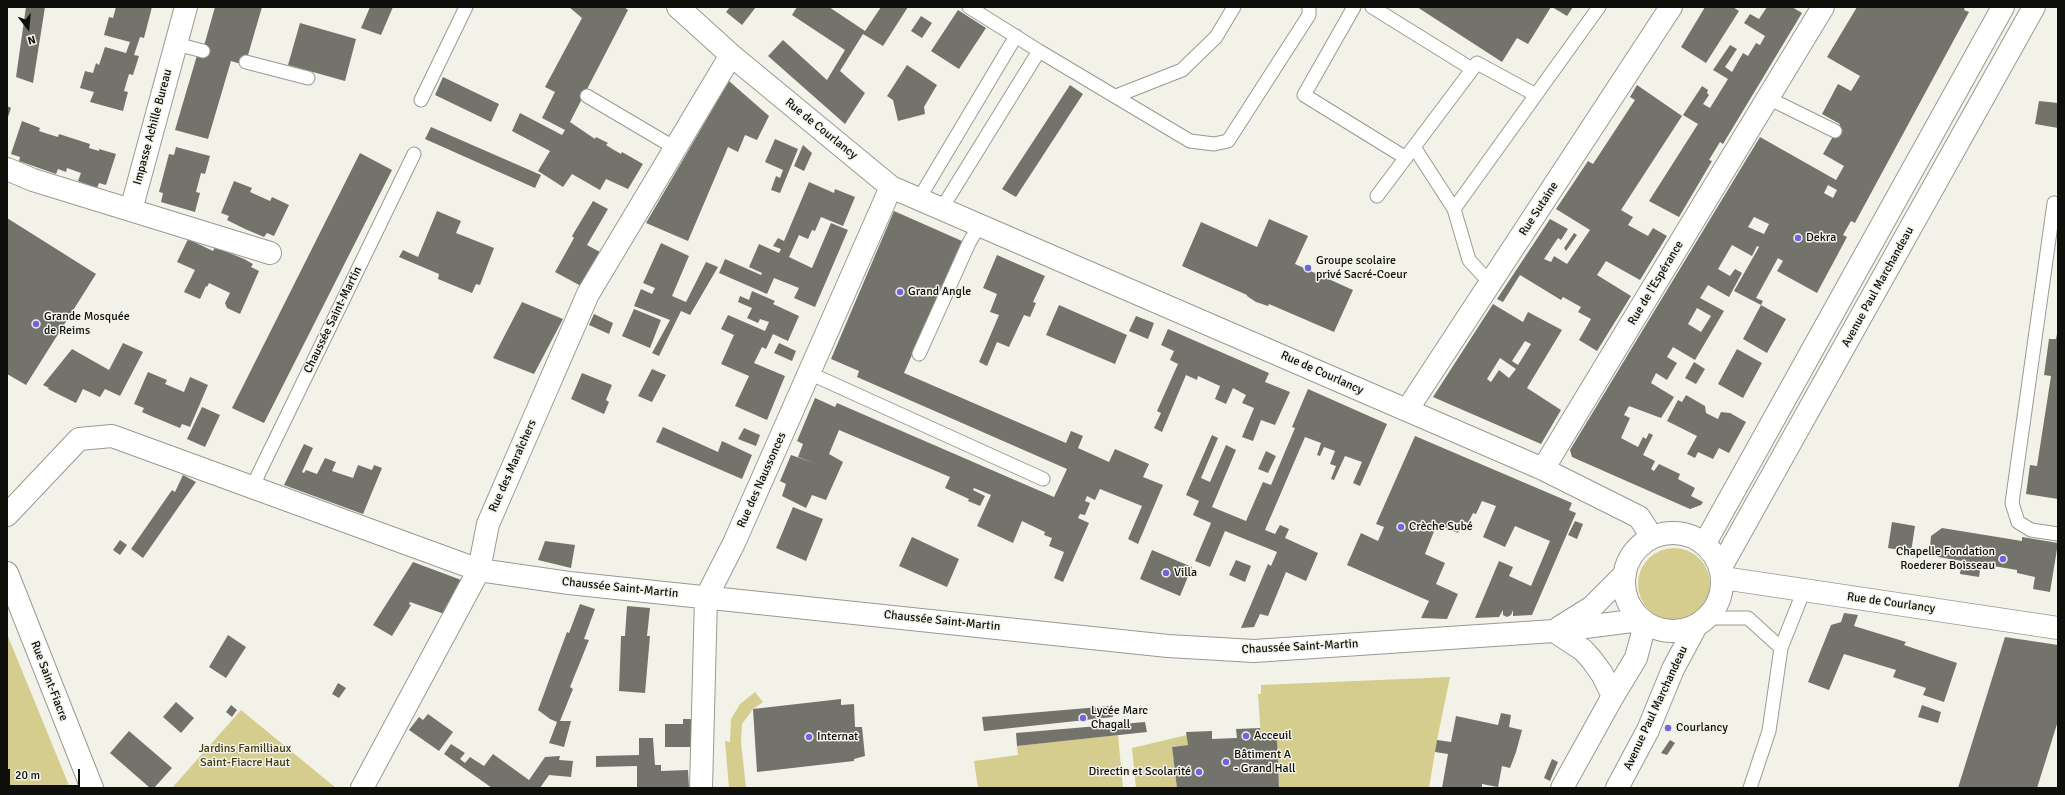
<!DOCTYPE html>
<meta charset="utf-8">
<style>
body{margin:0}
#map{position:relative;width:2065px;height:795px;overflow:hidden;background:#f3f2e9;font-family:Signika,sans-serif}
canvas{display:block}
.frame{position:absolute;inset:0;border:8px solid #0e0e0b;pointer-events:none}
.north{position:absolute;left:8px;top:8px;width:40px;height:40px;-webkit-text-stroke:3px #f3f2e9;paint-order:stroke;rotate:164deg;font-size:11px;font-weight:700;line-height:16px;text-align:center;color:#0e0e0b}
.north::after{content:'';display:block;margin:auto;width:14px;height:18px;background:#0e0e0b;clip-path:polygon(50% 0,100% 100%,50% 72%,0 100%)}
.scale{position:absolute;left:8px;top:769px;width:72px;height:18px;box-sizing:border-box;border:2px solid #0e0e0b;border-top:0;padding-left:5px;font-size:12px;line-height:14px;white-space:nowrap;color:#0e0e0b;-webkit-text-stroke:3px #f3f2e9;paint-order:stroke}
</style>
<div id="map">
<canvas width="2065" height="795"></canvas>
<div class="frame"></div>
<div class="north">N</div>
<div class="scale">20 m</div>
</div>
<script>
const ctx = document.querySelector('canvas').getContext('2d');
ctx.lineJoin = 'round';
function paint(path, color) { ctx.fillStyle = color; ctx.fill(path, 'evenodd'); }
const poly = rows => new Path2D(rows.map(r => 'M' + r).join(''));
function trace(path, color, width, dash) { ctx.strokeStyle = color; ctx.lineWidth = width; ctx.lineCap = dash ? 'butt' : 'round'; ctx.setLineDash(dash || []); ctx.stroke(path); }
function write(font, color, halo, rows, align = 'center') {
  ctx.font = font + ' Signika,sans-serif'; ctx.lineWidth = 3; ctx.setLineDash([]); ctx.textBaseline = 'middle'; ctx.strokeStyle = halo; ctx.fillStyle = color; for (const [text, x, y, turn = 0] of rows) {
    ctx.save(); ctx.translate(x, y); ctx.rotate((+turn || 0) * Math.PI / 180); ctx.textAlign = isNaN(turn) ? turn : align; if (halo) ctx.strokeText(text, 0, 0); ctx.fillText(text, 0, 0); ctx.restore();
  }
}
const green = poly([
 '1638 584a36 36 0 1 1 72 0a36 36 0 1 1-72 0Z',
 [7,634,70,788,7,788],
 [1450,677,1437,740,1429,788,1279,788,1277,738,1261,738,1258,694,1261,694,1261,685],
 [755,692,763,702,753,709,742,724,741,742,746,788,729,788,725,741,730,742,731,719,740,704],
 [241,710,336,788,172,788],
 [1118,735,1123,788,978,788,974,761,1018,755,1017,746],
 [1187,735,1188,745,1172,747,1177,787,1136,788,1132,748]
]);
const building = poly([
 [26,7,45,7,33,83,16,77],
 [116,7,152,7,144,38,140,37,134,55,139,56,133,75,129,74,124,91,128,92,123,111,90,102,94,92,80,88,85,71,93,73,96,63,99,65,105,47,126,53,130,42,104,35,109,17,113,18],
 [215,7,262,7,246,62,244,65,231,61,208,139,175,130,198,52,202,53],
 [370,7,393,7,381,35,361,28],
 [569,7,624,7,628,10,570,122,595,139,596,137,608,143,606,145,614,150,621,154,622,152,643,164,628,189,606,179,600,190,572,174,563,187,538,171,550,151,512,131,520,113,562,135,565,130,542,118,555,92,545,87,582,18],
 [730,7,756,7,742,25,726,12],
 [797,7,829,7,865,31,881,7,908,7,883,46,863,34,840,71,865,93,845,124,768,56,783,40,827,80,845,50,792,15],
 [1417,7,1551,7,1528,44,1517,38,1502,62],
 [1552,7,1573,7,1567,16],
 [1705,7,1733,7,1739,11,1706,63,1681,47],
 [1767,7,1792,7,1802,13,1723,144,1720,142,1709,160,1712,161,1679,217,1649,201,1698,124,1683,115,1702,86,1708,90,1707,93,1709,95,1703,104,1710,108,1728,79,1713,70,1730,45,1737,49,1725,67,1732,72,1743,53,1748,56,1756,43,1760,45,1765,36,1744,23,1750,14,1759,19],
 [1857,7,1965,7,1964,10,1969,12,1857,219,1855,223,1851,221,1843,235,1847,237,1817,293,1777,271,1783,261,1778,258,1756,298,1763,301,1761,305,1734,291,1759,247,1757,246,1752,256,1732,245,1718,269,1730,276,1735,269,1742,273,1729,297,1708,285,1700,298,1724,311,1695,360,1673,347,1667,357,1677,363,1667,380,1656,373,1651,383,1674,397,1661,418,1629,406,1624,415,1630,418,1621,438,1638,447,1643,437,1646,439,1649,433,1653,435,1643,455,1655,461,1651,469,1654,471,1659,464,1680,474,1678,479,1695,488,1691,496,1703,502,1701,505,1690,509,1572,457,1570,450,1590,417,1760,137,1836,180,1844,166,1823,154,1840,124,1822,114,1838,84,1851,91,1860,76,1827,57],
 [1828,185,1837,190,1833,198,1824,193],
 [1754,217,1769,224,1764,234,1748,227],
 [1697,308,1711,316,1701,332,1688,324],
 [958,10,986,28,959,69,931,51],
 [921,16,932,23,922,38,911,31],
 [300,23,356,39,345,81,288,65],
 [907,65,937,85,924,107,925,114,898,121,893,100,887,96],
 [443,77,499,104,491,122,435,95],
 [729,81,769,116,757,140,745,135,738,152,728,147,688,241,646,223],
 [1070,85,1083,94,1016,197,1002,189],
 [1637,85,1682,116,1621,210,1633,217,1628,225,1648,236,1653,228,1667,236,1640,280,1606,261,1597,275,1631,296,1597,351,1579,340,1591,319,1578,312,1581,307,1563,297,1561,300,1520,275,1503,302,1497,299,1550,219,1568,229,1561,240,1558,238,1544,259,1551,262,1554,256,1567,264,1590,230,1556,209,1588,161,1593,164,1635,100,1630,97],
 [2039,101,2058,103,2058,128,2035,124],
 [7,106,11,108,7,120],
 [22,121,40,128,39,131,48,134,58,137,59,134,90,144,89,148,99,151,99,149,116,154,106,185,99,183,97,188,78,181,81,173,67,168,66,172,58,169,56,174,19,161,20,157,11,154],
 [431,127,541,175,535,188,425,139],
 [775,139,798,149,780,193,771,190,776,176,780,178,783,170,765,162],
 [803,145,812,153,804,171,794,166],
 [176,147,210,156,205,174,201,173,196,192,200,193,195,212,161,202,163,193,159,192,169,154,174,155],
 [360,153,392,170,264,423,232,408],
 [234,181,252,188,250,192,270,201,272,197,289,205,274,236,267,233,264,237,245,229,227,220,229,216,221,213],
 [809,182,834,193,835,189,855,197,843,226,821,217,815,231,812,230,808,239,799,235,789,257,812,268,831,223,848,230,815,307,794,298,799,288,774,278,767,294,719,273,725,259,761,275,762,273,749,267,759,244,779,253,781,249,773,246,778,238,784,241],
 [593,201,608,209,587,245,600,252,581,286,555,272,574,238,572,236],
 [437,211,461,221,456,233,494,248,480,285,476,284,472,293,438,279,439,274,399,257,403,250,418,257],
 [894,211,962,241,904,373,1066,443,1071,431,1083,436,1078,448,1109,462,1115,449,1149,464,1143,477,1163,485,1138,544,1128,539,1142,506,1100,489,1095,500,1087,496,1085,501,1090,503,1085,515,1080,514,1078,518,1089,523,1063,582,1054,578,1064,552,1049,546,1052,538,1044,535,1045,532,1022,521,1013,543,977,526,991,495,974,488,973,490,985,496,980,506,968,501,969,499,945,488,950,477,839,430,829,454,843,462,826,500,812,495,806,508,782,496,786,484,780,481,791,455,814,463,798,457,803,444,797,441,815,398,835,407,837,403,1054,497,1067,469,857,377,859,371,831,359],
 [7,218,96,274,26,385,7,374],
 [1269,219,1308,236,1295,264,1353,290,1334,332,1269,304,1268,306,1256,302,1247,296,1247,295,1182,266,1201,222,1257,247],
 [1574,233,1577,235,1566,251,1564,248],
 [188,239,213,251,215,247,244,259,253,264,251,267,259,271,240,314,227,308,225,303,230,293,209,283,207,287,206,286,200,299,184,292,195,270,177,262],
 [661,243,689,256,672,296,686,302,706,262,718,267,690,315,681,311,659,356,652,353,670,320,634,306,641,289,652,294,655,288,643,283],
 [997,255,1045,276,1033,302,1036,303,1030,317,1024,315,1009,347,997,342,987,366,979,362,999,315,990,312,997,294,983,288],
 [752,291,775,301,773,304,799,316,788,341,773,334,766,349,762,347,754,363,785,376,767,420,735,406,749,376,721,364,734,335,721,329,728,315,765,331,769,322,760,319,758,323,747,318,752,308,738,302,740,296,749,300],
 [522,302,563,319,534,374,493,358],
 [1493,304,1523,322,1528,312,1562,330,1527,388,1561,410,1541,444,1433,397],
 [1525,341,1531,344,1518,365,1512,361],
 [1500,358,1516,369,1509,378,1499,370,1491,382,1487,379],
 [1059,305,1127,335,1115,364,1046,335],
 [1761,305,1786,319,1767,353,1743,339],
 [634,309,661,320,650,348,622,336],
 [594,314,613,323,609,334,589,325],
 [1136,316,1154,323,1148,339,1129,331],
 [1168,329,1269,373,1265,382,1290,392,1275,425,1261,420,1253,441,1242,437,1254,408,1242,403,1246,395,1233,388,1226,404,1215,399,1220,386,1198,376,1197,380,1186,375,1162,432,1154,428,1161,413,1157,411,1178,364,1170,360,1174,351,1161,345],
 [2057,334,2058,334,2058,499,2026,494,2030,465,2037,466,2051,376,2044,375,2049,339,2056,339],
 [123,343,143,352,120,396,105,389,100,397,83,389,76,403,48,389,49,388,43,385,72,349,109,370],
 [779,343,796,351,792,361,774,353],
 [1737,349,1762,363,1743,398,1718,384],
 [1694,362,1705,369,1696,384,1685,378],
 [652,369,666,375,652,402,638,396],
 [148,372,167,380,165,384,184,392,190,377,208,385,190,427,182,424,180,428,151,416,142,412,144,408,134,404],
 [582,373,612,385,606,400,609,402,604,414,571,399],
 [1308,389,1387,424,1360,486,1353,483,1362,462,1345,456,1334,480,1331,479,1336,466,1330,464,1335,451,1324,447,1320,456,1317,455,1321,443,1305,437,1265,530,1275,534,1280,525,1289,529,1285,538,1318,553,1306,581,1286,572,1268,616,1260,614,1254,627,1241,628,1268,564,1271,566,1277,552,1225,531,1210,567,1195,561,1211,523,1193,515,1199,501,1186,495,1212,435,1218,438,1201,478,1210,482,1226,445,1236,450,1212,507,1246,521,1263,482,1271,485,1295,428,1292,427],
 [1686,395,1705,406,1706,413,1718,419,1721,412,1730,413,1746,422,1729,453,1719,448,1713,459,1698,452,1695,458,1687,454,1697,436,1667,421,1678,400,1682,402],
 [202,407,220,415,205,447,187,439],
 [663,427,718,452,722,441,752,455,742,479,656,442],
 [744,428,760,435,756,446,738,439],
 [1415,436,1572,503,1569,510,1576,513,1532,615,1513,616,1513,610,1511,615,1507,617,1503,615,1503,610,1499,617,1475,618,1499,561,1513,567,1509,576,1531,586,1550,541,1515,526,1505,547,1483,537,1496,506,1482,501,1476,514,1473,513,1468,523,1463,521,1458,533,1437,524,1425,554,1445,563,1436,584,1458,594,1447,619,1421,618,1429,601,1347,565,1361,533,1378,541,1384,527,1376,524],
 [304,444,313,448,302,472,304,473,306,470,317,474,325,458,336,462,332,471,353,478,358,465,372,470,374,465,382,468,363,514,284,485],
 [1266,451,1276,456,1268,473,1258,469],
 [183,475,196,482,143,558,131,549,172,490,175,492],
 [793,507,823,519,806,561,776,548],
 [1575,521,1583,524,1577,539,1568,535],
 [1892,522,1915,526,1911,552,1888,548],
 [1942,528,2022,541,2022,537,2058,543,2050,592,2033,589,2035,577,2017,573,2017,570,1981,564,1979,577,1960,574,1962,561,1938,557,1930,547,1931,536],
 [912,537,959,559,947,587,899,566],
 [120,540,127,545,120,555,113,550],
 [545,541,575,545,571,568,538,560],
 [1152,550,1192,567,1180,596,1140,579],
 [1236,560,1251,566,1245,582,1229,575],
 [413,562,472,584,453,617,410,602,409,604,411,605,392,636,373,625],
 [580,604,595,609,584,639,589,640,570,687,573,689,560,721,571,721,564,747,549,743,557,722,550,719,538,710,567,632,569,633],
 [627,606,650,608,647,636,650,636,645,693,619,691,621,636,625,636],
 [1844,613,1858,615,1854,626,1906,642,1904,645,1957,663,1944,702,1923,695,1926,688,1893,677,1896,670,1844,654,1829,690,1808,682,1831,625,1841,622],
 [228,635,246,647,226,678,209,667],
 [2005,637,2058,645,2058,721,2037,788,1958,788],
 [338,683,346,688,339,698,332,694],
 [841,699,841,705,854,704,855,727,862,727,865,756,854,759,854,761,757,772,753,709],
 [176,702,194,718,181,733,163,717],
 [231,705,237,710,232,717,226,712],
 [1922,705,1941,712,1938,723,1918,717],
 [1111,706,1113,717,984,731,982,717],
 [1501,713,1511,715,1509,727,1522,730,1516,752,1510,768,1502,766,1498,787,1482,784,1482,788,1442,788,1448,754,1435,752,1437,740,1451,742,1456,716,1498,725],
 [428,714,453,732,439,751,409,730,419,717,423,720],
 [683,719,692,719,693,747,665,747,665,724,683,724],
 [1145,722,1147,732,1017,746,1016,733],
 [1260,728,1261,738,1277,738,1279,788,1177,788,1172,747,1188,745,1186,732,1212,731,1212,739,1237,738,1236,729],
 [129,731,172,768,154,788,150,788,110,753],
 [639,738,653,738,655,765,661,765,661,771,688,770,689,788,637,788,637,766,596,767,596,756,639,755],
 [1670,740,1675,743,1667,755,1661,753],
 [451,744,465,753,460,759,465,763,470,757,484,766,493,754,529,780,545,757,560,756,559,760,573,761,571,777,549,775,540,788,492,788,444,754],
 [1552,759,1558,762,1550,781,1544,778]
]);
const service = poly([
 [969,7,1039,51,1190,141,1214,144,1228,141,1309,15,1309,7],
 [1354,7,1304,95,1406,158],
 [1372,7,1472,69],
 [176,44,203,51],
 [246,62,308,78],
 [587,96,675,148],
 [1116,96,1182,70,1216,37,1234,7],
 [1768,98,1835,131],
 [421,100,466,7],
 [1414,147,1454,209],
 [1377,196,1477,63,1536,95],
 [920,197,1016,36],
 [2054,203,2012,503,2018,522,2031,530,2058,534],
 [942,208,1039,51],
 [1490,283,1469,260,1454,209,1599,7],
 [919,354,969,243,980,224],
 [809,373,1043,479],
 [253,488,258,475,414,154],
 [1708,618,1748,618,1781,648],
 [1750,788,1769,731,1781,648,1804,590]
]);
const minor = poly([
 [678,7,731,55,891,187,1543,469,1639,517,1652,537],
 [7,169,33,180,270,253],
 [131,210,186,7],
 [1407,410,1671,7],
 [1543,469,1823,7],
 [7,515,79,439,112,436,479,570,569,583,1168,646,1254,651,1554,631,1640,620],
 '1624 582a49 49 0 1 1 98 0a49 49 0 1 1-98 0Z',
 [1705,543,2003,7],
 [1721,567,2034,7],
 [7,573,92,788],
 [1723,578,2058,628],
 [1560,627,1592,607,1625,574],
 [1554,631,1583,650,1592,660,1602,674,1613,696],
 [362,788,479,570,488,524,588,294,731,55],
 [701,788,706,598,734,543,891,187],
 [1562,788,1613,696,1636,658,1645,624],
 [1617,788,1648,730,1673,669,1695,628]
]);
const markers = [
 [1798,238,4,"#6e65e0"],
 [1308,268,4,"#6e65e0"],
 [900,292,4,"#6e65e0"],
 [36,324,4,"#6e65e0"],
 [1401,527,4,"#6e65e0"],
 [2003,559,4,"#6e65e0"],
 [1166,573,4,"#6e65e0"],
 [1083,718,4,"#6e65e0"],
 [1668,728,4,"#6e65e0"],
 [1246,736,4,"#6e65e0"],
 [809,737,4,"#6e65e0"],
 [1226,762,4,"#6e65e0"],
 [1199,772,4,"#6e65e0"]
];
const streetNames = [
 ["Impasse Achille Bureau",153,127,-75],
 ["Rue de Courlancy",821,129,39],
 ["Rue Sutaine",1539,209,-57],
 ["Rue de l'Espérance",1656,283,-59],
 ["Avenue Paul Marchandeau",1878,287,-61],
 ["Chaussée Saint-Martin",333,320,-64],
 ["Rue de Courlancy",1322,373,24],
 ["Rue des Maraîchers",513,466,-66],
 ["Rue des Naussonces",762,480,-66],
 ["Chaussée Saint-Martin",620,588,6],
 ["Rue de Courlancy",1891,603,8],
 ["Chaussée Saint-Martin",942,621,6],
 ["Chaussée Saint-Martin",1300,647,-3],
 ["Rue Saint-Fiacre",49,681,69],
 ["Avenue Paul Marchandeau",1656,708,-65]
];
const poiNames = [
 ["Dekra",1806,238],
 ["Groupe scolaire",1316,261],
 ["privé Sacré-Coeur",1316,275],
 ["Grand Angle",908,292],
 ["Grande Mosquée",44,317],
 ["de Reims",44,331],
 ["Crèche Subé",1409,527],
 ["Chapelle Fondation",1995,552,"right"],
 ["Roederer Boisseau",1995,566,"right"],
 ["Villa",1174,573],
 ["Lycée Marc",1091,711],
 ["Chagall",1091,725],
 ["Courlancy",1676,728],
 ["Acceuil",1254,736],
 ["Internat",817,737],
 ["Bâtiment A",1234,755],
 ["- Grand Hall",1234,769],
 ["Directin et Scolarité",1191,772,"right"]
];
const parkNames = [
 ["Jardins Familliaux",245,749],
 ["Saint-Fiacre Haut",245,763]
];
paint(green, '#d4cd8e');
paint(building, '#74736b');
trace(service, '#9a9991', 15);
trace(minor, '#9a9991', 24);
trace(service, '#fff', 13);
trace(minor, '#fff', 22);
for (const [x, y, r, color] of markers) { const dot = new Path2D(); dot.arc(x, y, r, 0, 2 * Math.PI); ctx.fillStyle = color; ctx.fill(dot); trace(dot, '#f3f2e9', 1.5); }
write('12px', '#0e0e0b', '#f3f2e9', streetNames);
write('12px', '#0e0e0b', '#f3f2e9', poiNames, 'left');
write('12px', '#3e3915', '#f3f2e9', parkNames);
</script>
